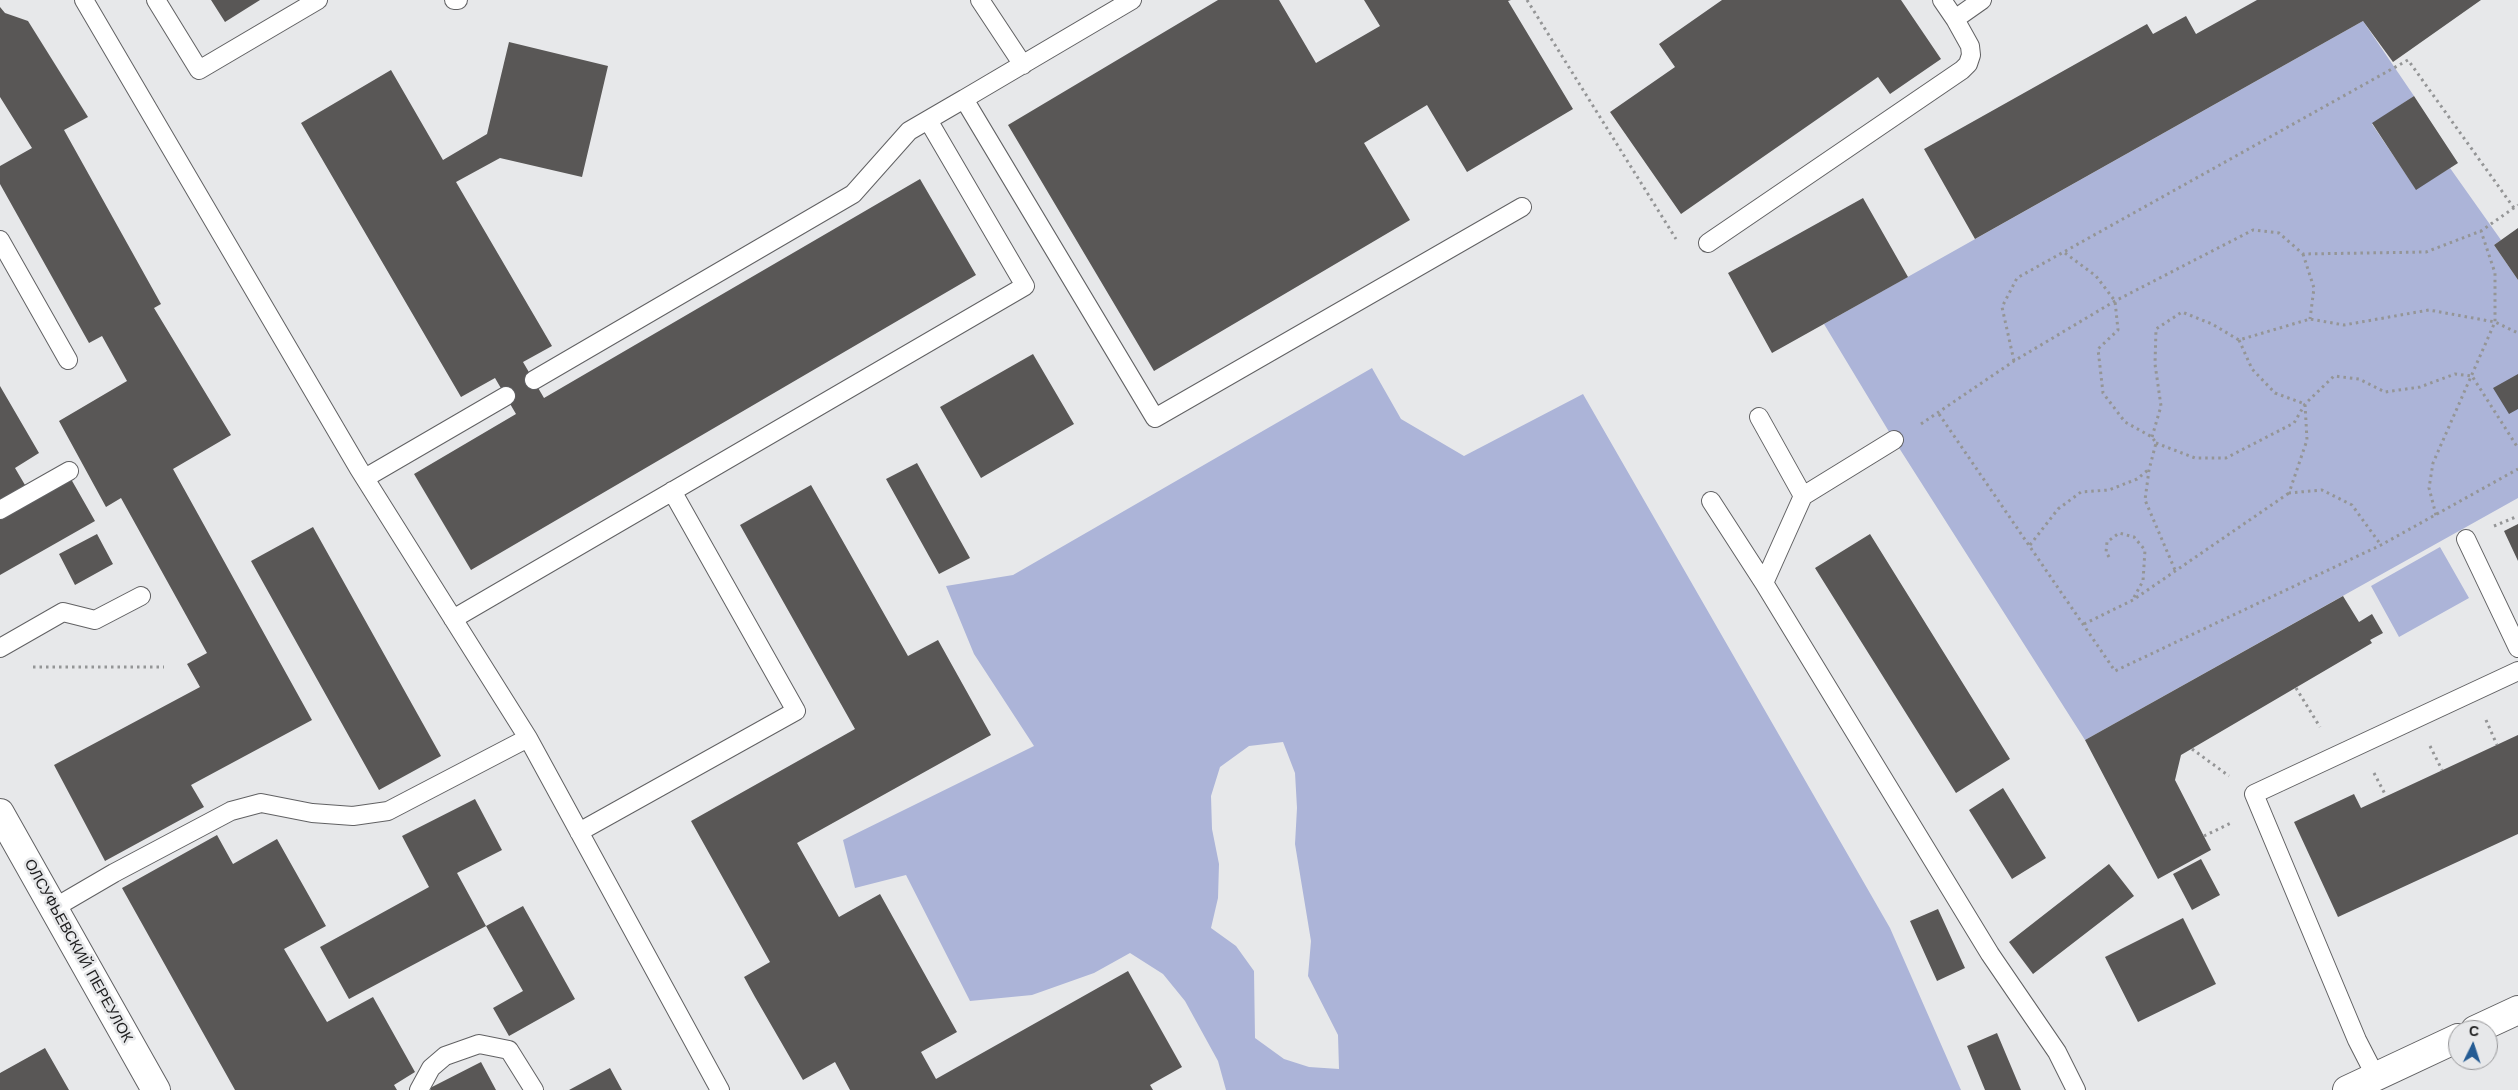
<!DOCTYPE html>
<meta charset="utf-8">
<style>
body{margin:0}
#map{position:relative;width:2518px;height:1090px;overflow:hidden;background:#e7e8ea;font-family:Helvetica,sans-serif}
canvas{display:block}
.north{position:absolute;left:2448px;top:1020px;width:50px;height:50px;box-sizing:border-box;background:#e7e8ea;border:1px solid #979799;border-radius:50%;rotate:4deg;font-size:14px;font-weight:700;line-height:20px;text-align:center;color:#1e1e1f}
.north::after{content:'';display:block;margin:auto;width:18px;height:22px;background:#245b93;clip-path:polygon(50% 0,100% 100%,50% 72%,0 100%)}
</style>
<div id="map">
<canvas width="2518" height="1090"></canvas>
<div class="north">С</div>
</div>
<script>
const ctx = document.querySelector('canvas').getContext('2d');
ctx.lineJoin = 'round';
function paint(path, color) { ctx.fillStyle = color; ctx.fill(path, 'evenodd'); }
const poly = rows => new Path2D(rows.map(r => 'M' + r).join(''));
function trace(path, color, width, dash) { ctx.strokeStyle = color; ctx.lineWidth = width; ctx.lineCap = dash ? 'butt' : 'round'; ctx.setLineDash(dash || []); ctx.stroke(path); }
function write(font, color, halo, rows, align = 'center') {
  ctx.font = font + ' Helvetica,sans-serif'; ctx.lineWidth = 5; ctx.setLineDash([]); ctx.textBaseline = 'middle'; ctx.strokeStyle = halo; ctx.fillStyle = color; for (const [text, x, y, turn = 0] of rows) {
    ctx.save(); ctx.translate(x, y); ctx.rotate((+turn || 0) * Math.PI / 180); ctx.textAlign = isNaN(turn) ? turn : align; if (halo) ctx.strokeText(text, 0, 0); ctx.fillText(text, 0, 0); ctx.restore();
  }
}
const green = poly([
 [2363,21,2414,96,2372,124,2416,189,2450,168,2501,240,2494,245,2518,280,2518,498,2085,740,1894,440,1824,324],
 [1372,368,1401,419,1464,456,1583,394,1890,928,1961,1090,1226,1090,1218,1061,1185,1001,1163,974,1130,953,1094,973,1032,995,970,1001,906,875,855,888,843,840,1034,746,974,654,946,586,1013,575],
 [1283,742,1295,773,1297,808,1295,844,1311,941,1308,976,1338,1035,1339,1069,1309,1067,1284,1059,1255,1038,1254,971,1236,946,1211,928,1218,898,1219,864,1212,829,1211,796,1220,767,1249,746],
 [2440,547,2469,598,2399,637,2371,586]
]);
const building = poly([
 [211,0,260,0,225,22],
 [1218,0,1279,0,1316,63,1380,26,1364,0,1511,0,1508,1,1573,109,1467,172,1427,105,1364,143,1410,220,1154,371,1008,125],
 [1722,0,1901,0,1941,59,1890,94,1878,77,1681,214,1610,112,1675,67,1659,44],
 [2257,0,2481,0,2393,62,2363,21,1975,239,1924,149,2147,24,2153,34,2186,16,2196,34],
 [0,7,5,13,28,21,88,117,64,130,161,304,154,308,231,435,173,469,312,720,191,785,204,807,105,861,54,765,200,687,187,664,207,653,121,498,106,507,59,421,127,381,102,336,89,343,0,184,0,166,32,148,0,97],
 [509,42,608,66,582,177,500,158,456,182,552,346,523,362,544,398,920,179,976,275,471,570,414,474,516,414,495,378,461,397,301,123,391,70,443,160,487,134],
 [2414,96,2458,163,2416,190,2372,123],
 [1863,198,1908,277,1772,353,1728,273],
 [2518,228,2518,280,2494,245],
 [1033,354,1074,424,981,478,940,407],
 [2518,374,2518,409,2509,414,2493,388],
 [0,386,39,453,15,468,25,485,0,500],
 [917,463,970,558,939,574,886,479],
 [71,479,95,521,0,575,0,519],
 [811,485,908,656,938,640,991,735,797,843,839,917,880,894,957,1032,921,1052,936,1079,1128,971,1182,1067,1150,1085,1153,1090,850,1090,835,1062,803,1080,755,997,744,977,770,962,691,821,855,729,740,525],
 [2518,524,2518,561,2504,531],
 [313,527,441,756,379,790,251,561],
 [97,534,113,564,75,585,59,554],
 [1870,534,2010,759,1956,793,1815,568],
 [2343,596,2359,622,2372,614,2383,633,2370,640,2372,643,2181,755,2175,780,2211,850,2158,879,2085,740],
 [2518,735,2518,834,2338,917,2294,822,2354,794,2361,808],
 [2003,788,2046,858,2012,879,1969,810],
 [475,799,502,850,457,873,486,926,523,906,575,999,509,1036,493,1008,523,991,486,926,349,999,320,947,429,887,402,836],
 [217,835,233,864,277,839,326,926,284,949,327,1022,373,997,415,1072,394,1085,397,1090,235,1090,122,888],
 [2201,859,2220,895,2192,910,2173,874],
 [2109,864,2134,896,2033,974,2009,942],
 [1938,909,1965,968,1937,981,1910,921],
 [2183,918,2216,984,2138,1022,2105,957],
 [1997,1033,2021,1090,1985,1090,1967,1046],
 [45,1048,69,1090,0,1090,0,1073],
 [481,1062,496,1090,431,1090,430,1088],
 [610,1068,622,1090,569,1090]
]);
const path = poly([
 [1527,0,1676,239],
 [2065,253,2096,276,2115,301,2118,330,2098,349,2103,393,2125,422,2152,437,2156,443,2149,470,2145,500,2175,570],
 [2303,254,2314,288,2310,319],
 [2239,340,2252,369,2275,393,2305,404,2307,440,2289,493,2322,490,2352,505,2381,545],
 [2014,361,2002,307,2017,278,2408,60,2514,208],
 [1939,414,2115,671,2381,545,2518,469],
 [1921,424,2014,361,2115,301,2253,230,2279,233,2303,254,2426,252,2481,231,2518,205],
 [2152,437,2161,406,2155,364,2156,329,2182,312,2212,324,2239,340,2310,319,2344,325,2429,310,2495,322,2518,333],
 [2156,443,2195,458,2226,458,2294,423,2305,404,2334,376,2359,379,2385,392,2420,387,2455,374,2472,376,2518,448],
 [2436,515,2429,488,2433,463,2495,322,2495,273,2481,231],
 [2494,526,2518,516],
 [2030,545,2058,509,2081,492,2109,490,2137,479,2148,470],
 [2109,557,2106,552,2107,542,2119,533,2134,537,2145,550,2143,581,2133,599],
 [2084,624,2133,600,2289,493],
 [33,667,164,667],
 [2296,688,2320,727],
 [2486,720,2497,745],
 [2430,746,2442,770],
 [2192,749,2229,776],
 [2374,773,2386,796],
 [2204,836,2231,823]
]);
const lane = poly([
 [84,0,359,469,528,738,720,1090],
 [156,0,199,70,318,0],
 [454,0,458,0],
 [980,0,1023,65],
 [1132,0,964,99,1155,418,1522,207],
 [1942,0,1955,19,1982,0],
 [0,240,68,360],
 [1708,243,1962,70,1968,64,1971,55,1970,46,1955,19],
 [534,380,853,194,909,131,964,99],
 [1759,417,1803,496],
 [365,478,506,396],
 [1711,501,1764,583,1990,954,2057,1052,2076,1090],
 [0,510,69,471],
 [2466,539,2518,648],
 [1764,583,1803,496,1894,440],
 [453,619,1025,286,928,120],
 [0,648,63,612,95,620,141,596],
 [579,832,796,711,672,491],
 [54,908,114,873,231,811,261,803,312,813,353,816,388,811,528,738],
 [2376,1077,2357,1040,2254,794,2518,671],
 [419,1090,431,1068,445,1056,479,1044,509,1050,534,1090]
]);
const street = poly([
 [0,813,156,1090],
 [2475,1030,2518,1010],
 [2347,1090,2458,1038]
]);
const streetNames = [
 ["ОЛСУФЬЕВСКИЙ ПЕРЕУЛОК",78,951,61]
];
paint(green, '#acb4d8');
paint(building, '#595756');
trace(lane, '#616163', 20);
trace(street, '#616163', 30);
trace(path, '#949596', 3, [2.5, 4]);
trace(lane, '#fff', 18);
trace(street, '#fff', 28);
write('15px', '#1e1e1f', '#e7e8ea', streetNames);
</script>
